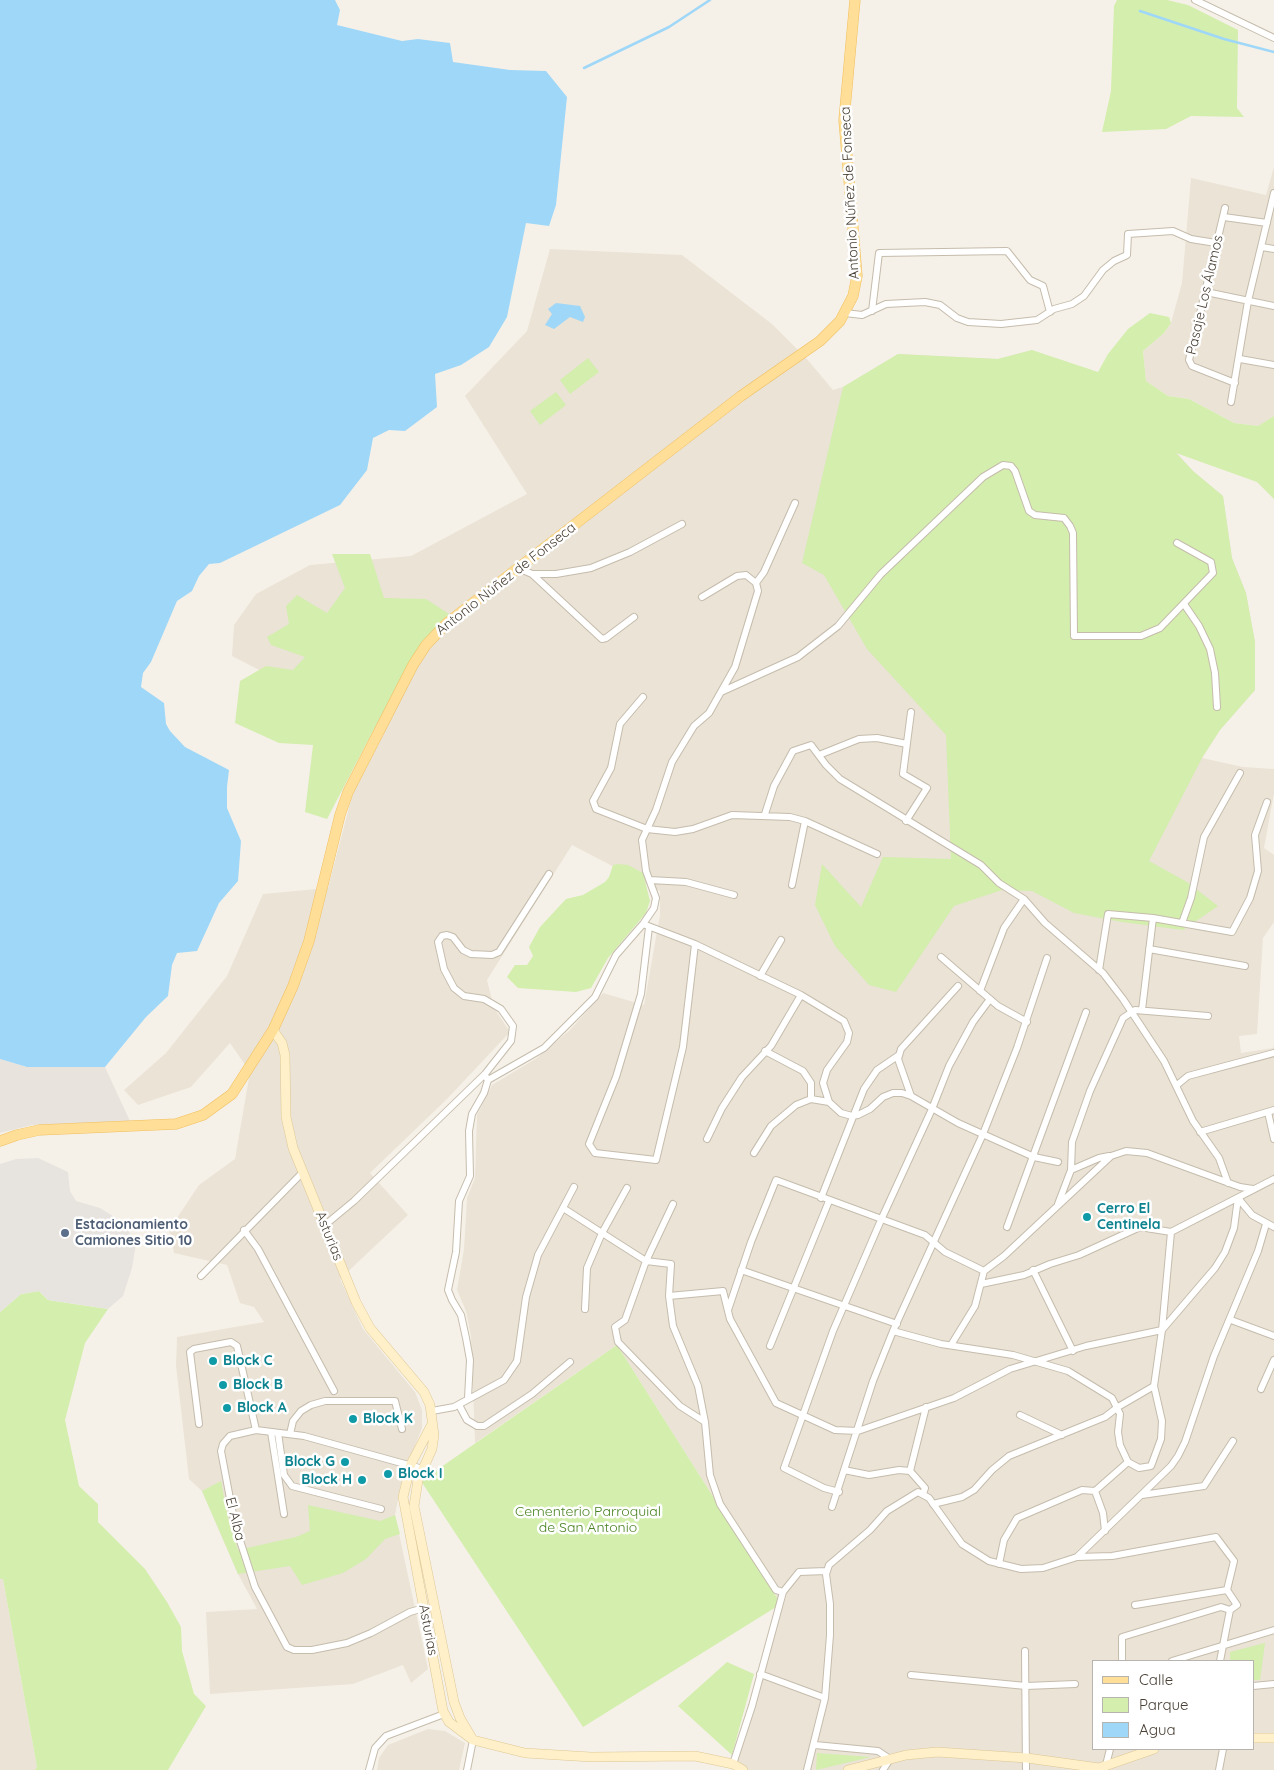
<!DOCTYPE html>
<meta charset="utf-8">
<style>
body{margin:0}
#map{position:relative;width:1274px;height:1770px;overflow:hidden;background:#f6f1e8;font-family:Quicksand,sans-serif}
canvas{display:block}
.legend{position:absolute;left:1092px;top:1660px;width:162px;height:90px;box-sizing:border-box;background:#fff;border:1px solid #b7b3af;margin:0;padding:6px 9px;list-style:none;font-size:15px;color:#4a4136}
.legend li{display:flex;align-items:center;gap:10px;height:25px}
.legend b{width:25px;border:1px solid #b7b3af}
</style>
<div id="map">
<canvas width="1274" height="1770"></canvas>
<ul class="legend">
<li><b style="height:6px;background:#ffde98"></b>Calle</li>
<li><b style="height:14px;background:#d3eead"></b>Parque</li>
<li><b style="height:14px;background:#9fd7f8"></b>Agua</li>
</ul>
</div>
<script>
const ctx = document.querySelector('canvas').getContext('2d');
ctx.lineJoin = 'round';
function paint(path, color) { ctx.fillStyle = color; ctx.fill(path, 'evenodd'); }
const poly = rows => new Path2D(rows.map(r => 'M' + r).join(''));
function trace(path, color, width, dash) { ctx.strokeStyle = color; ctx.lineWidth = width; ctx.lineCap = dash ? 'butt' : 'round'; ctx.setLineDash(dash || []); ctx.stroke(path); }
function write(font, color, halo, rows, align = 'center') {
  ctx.font = font + ' Quicksand,sans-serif'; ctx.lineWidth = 5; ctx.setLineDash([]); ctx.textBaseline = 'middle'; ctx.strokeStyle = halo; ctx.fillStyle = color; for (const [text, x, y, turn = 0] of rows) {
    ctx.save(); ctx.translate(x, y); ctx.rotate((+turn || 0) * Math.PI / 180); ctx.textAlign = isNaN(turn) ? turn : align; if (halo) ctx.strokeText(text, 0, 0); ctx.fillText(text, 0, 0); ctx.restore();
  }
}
const residential = poly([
 [1274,167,1274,416,1258,426,1234,423,1189,399,1168,396,1146,381,1143,351,1164,333,1171,323,1182,283,1191,178,1266,195],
 [550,249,682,255,772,324,806,358,833,390,843,387,898,354,998,359,1032,350,1151,424,1193,471,1223,496,1232,558,1246,593,1255,642,1255,690,1220,730,1202,758,1243,767,1274,769,1274,793,1264,848,1274,855,1274,922,1263,938,1257,1034,1239,1036,1241,1053,1273,1048,1274,1045,1274,1770,734,1770,794,1570,781,1604,617,1345,475,1443,471,1336,466,1311,457,1290,464,1249,467,1198,475,1178,477,1115,492,1085,537,1058,570,1030,603,993,644,1005,660,915,660,891,572,845,487,980,494,1008,510,1032,447,1099,370,1173,408,1215,340,1279,363,1329,415,1392,422,1410,422,1428,402,1478,395,1515,428,1669,411,1683,403,1665,353,1684,210,1694,206,1612,257,1609,238,1574,202,1491,189,1479,176,1366,177,1337,264,1322,254,1307,240,1303,227,1265,174,1253,169,1230,199,1185,235,1159,250,1072,230,1043,191,1087,138,1105,124,1090,166,1053,227,976,263,894,328,888,352,796,384,734,232,656,234,625,256,594,310,565,411,556,527,494,465,396,527,331],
 [1093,1661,1253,1661,1253,1749,1093,1749],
 [0,1579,3,1579,37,1767,35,1770,0,1770],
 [428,1729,445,1731,465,1743,459,1770,377,1770,379,1758,388,1745]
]);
const industrial = poly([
 [0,1059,27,1067,105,1067,130,1121,32,1125,0,1133]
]);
const green = poly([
 [1117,0,1167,0,1188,5,1238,30,1237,108,1244,117,1191,116,1166,129,1102,132,1111,91,1114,6],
 [1150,313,1169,317,1171,323,1164,333,1143,351,1146,381,1168,396,1189,399,1234,423,1258,426,1274,416,1274,499,1257,482,1176,453,1193,471,1223,496,1232,558,1246,593,1255,642,1255,690,1220,730,1202,758,1149,861,1187,882,1218,906,1183,930,1122,922,1074,913,1032,891,1002,890,954,906,896,992,869,985,835,946,815,905,822,864,861,907,883,857,951,859,946,735,867,649,824,575,802,563,843,387,898,354,998,359,1032,350,1098,372,1108,354,1128,329],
 [588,358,599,372,570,394,560,380],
 [556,392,566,405,540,425,530,411],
 [332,554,370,554,384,598,426,599,449,614,410,660,327,819,305,812,313,745,279,743,235,723,240,681,266,666,293,670,305,657,271,645,267,637,289,624,286,606,297,595,327,613,345,588],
 [618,864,628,865,643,873,650,901,646,913,608,958,591,988,576,992,518,988,507,977,515,965,527,965,533,956,529,947,540,927,566,899,583,895,605,882,609,877,613,865],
 [39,1291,48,1300,108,1309,85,1343,65,1420,79,1486,98,1504,98,1522,145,1569,167,1602,181,1627,182,1651,194,1694,206,1706,168,1770,35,1770,37,1767,3,1579,0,1579,0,1312,21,1294],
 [617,1345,781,1604,583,1727,421,1481],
 [221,1481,228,1518,238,1550,296,1537,310,1531,308,1505,380,1521,395,1515,400,1534,385,1539,366,1559,343,1573,302,1585,290,1566,238,1574,202,1491],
 [1265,1643,1260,1680,1253,1680,1253,1661,1230,1661,1230,1652],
 [727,1662,754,1674,732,1755,678,1706],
 [817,1753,871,1757,816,1770]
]);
const parking = poly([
 [38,1158,68,1172,70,1191,76,1201,100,1208,124,1223,136,1244,132,1268,123,1296,108,1309,48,1300,39,1291,21,1294,0,1312,0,1164,16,1159]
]);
const water = poly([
 [0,0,335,0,340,10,337,25,402,41,418,39,450,43,453,62,510,70,546,71,567,97,556,205,549,226,526,223,507,317,489,347,461,365,435,374,437,407,405,431,389,430,373,438,367,470,340,505,220,563,209,564,199,576,192,591,177,601,151,662,143,673,141,687,164,703,166,724,170,731,185,747,229,770,227,787,227,808,241,841,238,881,219,903,197,951,177,953,172,965,168,996,146,1017,105,1067,27,1067,0,1059],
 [556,303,580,306,585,317,583,322,570,317,554,329,545,325,552,314,548,309]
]);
const stream = poly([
 [1140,11,1224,39,1274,52],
 [584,68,669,27,710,0]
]);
const street = poly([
 [1195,0,1274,38],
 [1225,208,1189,360,1192,366,1235,383],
 [1224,217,1267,223],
 [1262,247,1274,249],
 [1206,292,1274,306],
 [872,311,879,253,1007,251,1030,280,1043,286,1050,312],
 [845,313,862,315,886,304,925,302,940,305,957,318,968,322,1001,324,1037,320,1054,309,1072,304,1084,296,1103,270,1114,261,1127,255,1128,234,1173,231,1191,239,1216,243],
 [1240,359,1274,365],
 [1231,402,1248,301,1274,193],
 [518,568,532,574,556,574,591,568,630,552,682,524],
 [532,574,602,639,606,638,634,617],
 [756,583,764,572,795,503],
 [1184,604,1199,626,1210,649,1215,673,1217,707],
 [721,692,798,657,838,626,881,574,983,477,1003,465,1011,466,1015,471,1029,511,1035,515,1064,518,1070,526,1073,533,1074,636,1141,636,1160,628,1213,573,1211,562,1177,543],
 [643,697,620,724,611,768,593,801,596,809,647,829,675,832,693,829,732,815,790,817,805,821,877,854],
 [819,755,859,739,877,738,907,744],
 [765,814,774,786,793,751,811,745,826,765,840,779,981,865,999,883,1024,899,1045,923,1103,973,1123,999,1164,1061,1193,1121,1219,1158,1228,1183],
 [906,821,927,788,903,774,911,712],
 [650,880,686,882,734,895],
 [792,885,805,821],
 [1182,923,1191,898,1204,837,1240,773],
 [643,924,695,944,801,995,844,1021,849,1033,847,1042,827,1070,823,1083,829,1102,841,1113,852,1116,858,1115,870,1109,883,1097,893,1093,902,1093,911,1096,958,1123,1034,1157,1058,1162],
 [649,927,641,994,616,1077,589,1144,595,1153,656,1160,683,1047,695,944],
 [1149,949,1245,966],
 [941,957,998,1006,1027,1022],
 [1099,970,1108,914,1153,918,1232,932,1250,898,1258,871,1255,835,1267,802],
 [760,976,781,940],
 [980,991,1004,928,1024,899],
 [1142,1010,1153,918],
 [765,1051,803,1071,811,1083,811,1099],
 [488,1080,544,1048,595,997,616,955,643,924,654,908,656,898,646,871,642,840,656,810,672,762,694,726,709,713,735,667,758,591,756,583,746,575,737,576,702,597],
 [1177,1085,1188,1076,1274,1053],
 [911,1096,898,1059,901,1049,958,986],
 [1268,1112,1274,1139],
 [1200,1132,1274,1110],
 [707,1139,722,1108,742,1077,771,1046,801,995],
 [754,1153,771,1126,796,1105,811,1099,829,1102],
 [1071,1170,1072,1142,1090,1091,1123,1018,1135,1010,1208,1016],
 [821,1198,864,1089,877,1070,899,1055],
 [1238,1198,1252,1215,1274,1227],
 [673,1204,646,1261,625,1320,615,1327,618,1342,680,1406,705,1422],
 [1058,1204,1071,1170,1099,1158,1109,1156],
 [563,1208,646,1261,671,1264,669,1296,673,1326,698,1386,705,1422,710,1475,720,1504,776,1590,783,1592],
 [325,1225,354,1201,485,1074,511,1041,513,1026,501,1009,484,999,464,996,454,988,444,969,438,942,442,936,447,935,453,937,463,950,471,954,492,955,499,952,549,874],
 [1007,1227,1086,1012],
 [244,1230,258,1249,334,1391],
 [741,1270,897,1324],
 [1033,1270,1073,1351],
 [201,1276,303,1172],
 [981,1284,1024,1275,1050,1264,1079,1255,1140,1227,1171,1232,1274,1179],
 [669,1296,723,1291,730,1319,776,1403,835,1430,858,1431,954,1398,1010,1369,1086,1346,1162,1330,1171,1232],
 [585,1309,587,1268,602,1233,627,1188],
 [728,1310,751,1242,776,1180,925,1235,945,1252,984,1271],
 [1231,1320,1274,1336],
 [893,1331,941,1344,1013,1355,1068,1371,1112,1398,1120,1414,1118,1432,1120,1445,1128,1462,1139,1468,1151,1466,1161,1439,1162,1421,1154,1386,1162,1330,1215,1268,1225,1252,1234,1228,1238,1198],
 [951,1345,975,1306,984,1271,1004,1256,1111,1156,1126,1151,1147,1153,1240,1187,1253,1189],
 [770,1346,829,1201],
 [1261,1389,1274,1360],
 [468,1398,470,1360,466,1338,461,1315,452,1300,448,1290,456,1252,459,1201,470,1176,469,1131,472,1114,484,1093,488,1080,486,1077],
 [459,1405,467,1420,477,1426,484,1426,532,1394,570,1362],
 [432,1411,454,1407,504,1380,517,1361,526,1297,538,1255,574,1187],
 [1020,1415,1062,1435],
 [199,1424,190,1352,194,1349,231,1342,237,1346,256,1430],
 [271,1432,284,1514],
 [278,1433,284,1475,292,1486,381,1509],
 [290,1434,293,1421,301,1411,311,1405,325,1401,395,1401,402,1429],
 [423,1469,304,1436,256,1430,230,1436,223,1444,221,1451,235,1525,255,1587,287,1647,294,1650,312,1650,347,1643,371,1633,410,1612,424,1608],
 [844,1470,869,1475,899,1470,910,1471,925,1488,923,1494],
 [910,1471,926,1407],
 [1095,1491,1103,1513,1105,1531],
 [839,1492,824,1488,784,1468,833,1331,881,1220,932,1109,949,1066,973,1022,990,999],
 [1142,1495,1204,1486,1233,1441],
 [933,1504,962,1497,974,1490,992,1470,1009,1456,1105,1417,1118,1407,1154,1386],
 [832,1507,873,1381,893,1331,983,1134,1017,1048,1047,958],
 [1077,1557,1112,1556,1216,1537,1234,1561,1227,1590,1237,1605,1230,1610],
 [999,1564,1004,1540,1017,1518,1082,1490,1095,1491,1128,1462],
 [1135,1605,1227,1590],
 [1025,1651,1026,1770],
 [1122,1661,1122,1637,1221,1607,1230,1610],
 [1172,1661,1274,1630],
 [1220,1661,1230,1610],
 [760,1674,825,1698],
 [911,1675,1026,1686,1075,1684],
 [1253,1686,1274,1684],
 [815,1745,878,1751,890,1759,883,1770],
 [733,1764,752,1706,783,1592,799,1572,826,1571],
 [1106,1765,1110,1749],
 [369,1770,375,1748,386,1736,444,1714],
 [467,1770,473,1740],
 [807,1770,825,1698,830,1635,830,1604,826,1574,829,1565,870,1530,887,1511,918,1492,929,1498,962,1544,989,1561,1021,1569,1043,1568,1077,1557,1171,1466,1178,1456,1185,1442,1214,1356,1258,1251,1266,1224],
 [1219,1770,1223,1749]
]);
const secondary = poly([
 [273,1030,282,1043,285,1055,286,1117,293,1148,356,1302,370,1328,424,1392,430,1405,434,1435,432,1449,418,1480,414,1506,454,1702,460,1718,473,1740],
 [432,1424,411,1464,403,1497,443,1711,449,1722,473,1740,525,1753,591,1757,695,1756,733,1764,743,1770],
 [1253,1738,1274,1738],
 [848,1770,906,1755,937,1752,1027,1758,1099,1768,1154,1749]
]);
const primary = poly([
 [0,1141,17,1135,39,1130,176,1124,203,1115,232,1094,273,1030,293,986,309,941,340,815,348,792,413,665,426,645,447,623,741,396,820,341,840,321,853,296,857,276,844,120,855,0]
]);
const markers = [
 [1087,1217,5,"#0f9aa8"],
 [65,1233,5,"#5c6f8a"],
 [213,1361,5,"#0f9aa8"],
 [223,1385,5,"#0f9aa8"],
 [227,1408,5,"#0f9aa8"],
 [353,1419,5,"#0f9aa8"],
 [345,1462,5,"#0f9aa8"],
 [388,1474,5,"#0f9aa8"],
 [362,1480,5,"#0f9aa8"]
];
const streetNames = [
 ["Antonio Núñez de Fonseca",850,193,-93],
 ["Pasaje Los Álamos",1205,295,-77],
 ["Antonio Núñez de Fonseca",506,579,-38],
 ["Asturias",329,1236,68],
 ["El Alba",235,1519,76],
 ["Asturias",428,1630,79]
];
const cultureNames = [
 ["Cerro El",1097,1209],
 ["Centinela",1097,1225],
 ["Block C",223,1361],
 ["Block B",233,1385],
 ["Block A",237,1408],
 ["Block K",363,1419],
 ["Block G",335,1462,"right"],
 ["Block I",398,1474],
 ["Block H",352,1480,"right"]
];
const serviceNames = [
 ["Estacionamiento",75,1225],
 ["Camiones Sitio 10",75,1241]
];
const parkNames = [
 ["Cementerio Parroquial",588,1512],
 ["de San Antonio",588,1528]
];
paint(residential, '#eae3d6');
paint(industrial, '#e8e3dd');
paint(green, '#d3eead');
paint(parking, '#e7e4e0');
paint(water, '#9fd7f8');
trace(stream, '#9fd7f8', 2.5);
trace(street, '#c5bcac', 8);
trace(secondary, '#ddc795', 10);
trace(primary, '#f0be5c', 11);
trace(street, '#fff', 6);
trace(secondary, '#fff0c9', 9);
trace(primary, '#ffde98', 10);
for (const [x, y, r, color] of markers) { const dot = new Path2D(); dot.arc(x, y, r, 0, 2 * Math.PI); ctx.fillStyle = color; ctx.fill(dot); trace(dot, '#fff', 2); }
write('14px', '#4a4136', '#fff', streetNames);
write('bold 14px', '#0d838f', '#fff', cultureNames, 'left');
write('bold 14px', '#4e5e75', '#fff', serviceNames, 'left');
write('14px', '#4a8322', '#fff', parkNames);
</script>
